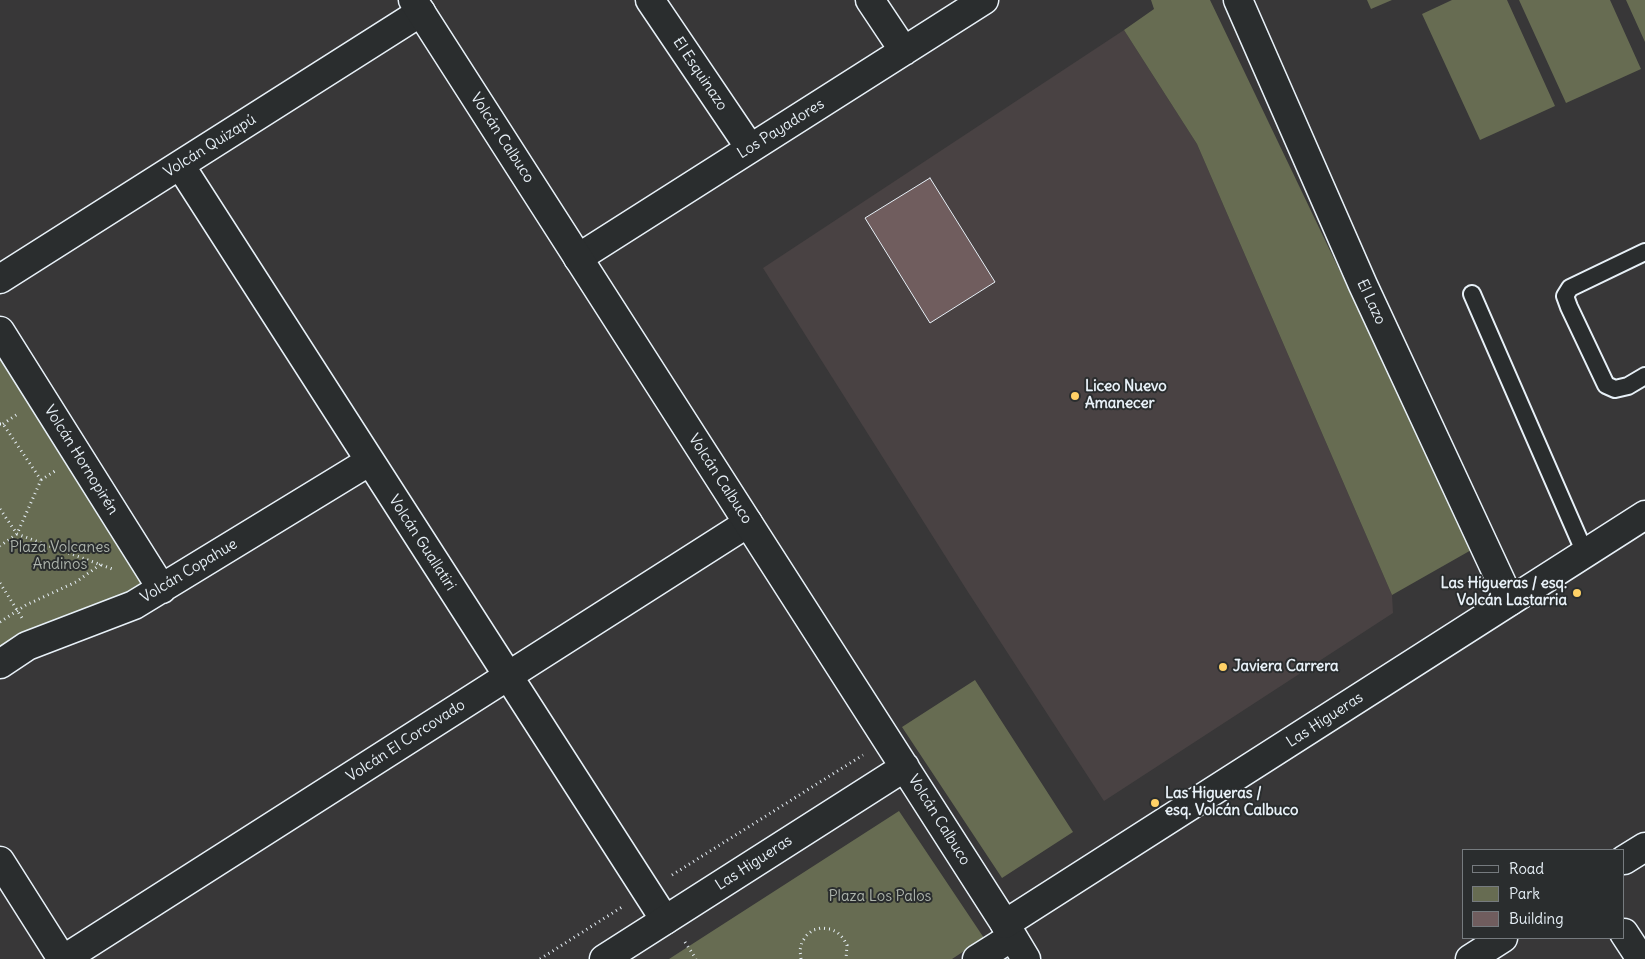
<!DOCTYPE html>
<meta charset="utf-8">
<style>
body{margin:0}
#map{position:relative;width:1645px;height:959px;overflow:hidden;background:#383738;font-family:Delius,sans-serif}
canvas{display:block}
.legend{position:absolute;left:1462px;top:849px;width:162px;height:90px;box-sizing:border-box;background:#2a2d2e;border:1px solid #767b7f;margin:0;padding:6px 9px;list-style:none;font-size:15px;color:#e8f1f8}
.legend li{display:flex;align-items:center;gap:10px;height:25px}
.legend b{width:25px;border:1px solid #767b7f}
</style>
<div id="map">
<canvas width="1645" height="959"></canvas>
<ul class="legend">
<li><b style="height:6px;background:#2a2d2e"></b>Road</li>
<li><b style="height:14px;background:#676c52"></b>Park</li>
<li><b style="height:14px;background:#705d5e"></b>Building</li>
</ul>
</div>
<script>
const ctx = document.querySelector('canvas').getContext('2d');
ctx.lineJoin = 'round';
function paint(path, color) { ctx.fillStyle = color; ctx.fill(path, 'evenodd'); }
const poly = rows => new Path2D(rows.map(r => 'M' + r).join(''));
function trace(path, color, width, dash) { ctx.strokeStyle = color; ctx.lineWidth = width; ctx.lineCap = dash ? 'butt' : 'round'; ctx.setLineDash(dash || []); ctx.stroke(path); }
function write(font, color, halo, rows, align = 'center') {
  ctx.font = font + ' Delius,sans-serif'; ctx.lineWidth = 4; ctx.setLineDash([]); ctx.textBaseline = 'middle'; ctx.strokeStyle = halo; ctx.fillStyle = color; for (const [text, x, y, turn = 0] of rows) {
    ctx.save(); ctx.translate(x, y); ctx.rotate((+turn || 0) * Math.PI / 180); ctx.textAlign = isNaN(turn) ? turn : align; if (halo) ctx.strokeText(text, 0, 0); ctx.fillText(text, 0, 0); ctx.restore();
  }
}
const built = poly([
 [1124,30,1197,144,1392,595,1393,613,1104,801,968,592,763,268]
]);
const green = poly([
 [1151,0,1210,0,1473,549,1392,595,1197,144,1124,30,1154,9],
 [1367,0,1392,0,1371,9],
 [1452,0,1507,0,1555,106,1480,140,1422,14],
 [1519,0,1610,0,1641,69,1566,103],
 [1626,0,1645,0,1645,42],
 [0,354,149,584,0,653],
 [975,680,1073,832,1002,878,902,727],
 [899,811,984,938,952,959,669,959]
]);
const building = poly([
 [930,178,995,282,930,323,865,218,930,178]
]);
const path = poly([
 [0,424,3,424,41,480,17,534,0,546],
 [3,424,19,413],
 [41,480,55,471],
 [0,509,17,534,115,570],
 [0,583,22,618],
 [0,622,26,605,76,582,101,564],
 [672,875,863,755],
 [685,942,696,959],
 [540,959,622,907],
 [801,959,800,950,802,942,807,935,813,930,821,928,830,929,837,932,843,938,847,945,846,959]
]);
const service = poly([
 [1645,252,1570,288,1565,296,1569,307,1606,385,1615,389,1628,386,1645,376],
 [1472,294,1585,553]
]);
const minor = poly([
 [650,0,750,148],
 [870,0,904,51],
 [1238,0,1363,285,1510,601],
 [180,165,665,920],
 [578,258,984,0],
 [0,279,421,12],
 [0,331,162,589],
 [0,664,27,646,134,605,370,461],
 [1624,860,1645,847],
 [0,861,62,959],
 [1005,924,1026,959],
 [1624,933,1641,959],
 [64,959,748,523],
 [977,959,1012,937],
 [1470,959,1503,938]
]);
const tertiary = poly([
 [413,0,1005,924,1645,515],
 [604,959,905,767]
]);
const markers = [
 [1075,396,5,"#ffd166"],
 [1577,593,5,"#ffd166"],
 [1223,667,5,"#ffd166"],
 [1155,803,5,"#ffd166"]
];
const streetNames = [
 ["El Esquinazo",700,74,56],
 ["Los Payadores",781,129,-32],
 ["Volcán Calbuco",502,138,57],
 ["Volcán Quizapú",210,146,-32],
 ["El Lazo",1371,302,65],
 ["Volcán Hornopirén",81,460,58],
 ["Volcán Calbuco",720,479,57],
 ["Volcán Guallatiri",422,543,57],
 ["Volcán Copahue",189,571,-31],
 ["Las Higueras",1325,720,-33],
 ["Volcán El Corcovado",406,741,-33],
 ["Volcán Calbuco",939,820,58],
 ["Las Higueras",754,863,-33]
];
const poiNames = [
 ["Liceo Nuevo",1085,387],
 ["Amanecer",1085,404],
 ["Las Higueras / esq.",1567,584,"right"],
 ["Volcán Lastarria",1567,601,"right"],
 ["Javiera Carrera",1233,667],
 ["Las Higueras /",1165,794],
 ["esq. Volcán Calbuco",1165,811]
];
const parkNames = [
 ["Plaza Volcanes",60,548],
 ["Andinos",60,565],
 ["Plaza Los Palos",880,897]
];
paint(built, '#494243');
paint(green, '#676c52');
paint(building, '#705d5e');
trace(building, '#e8f1f8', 1);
trace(service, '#e8f1f8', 20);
trace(minor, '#e8f1f8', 31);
trace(tertiary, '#e8f1f8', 31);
trace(path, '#e8f1f8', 3, [1, 4]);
trace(service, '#2a2d2e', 16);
trace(minor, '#2a2d2e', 28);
trace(tertiary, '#2a2d2e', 28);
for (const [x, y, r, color] of markers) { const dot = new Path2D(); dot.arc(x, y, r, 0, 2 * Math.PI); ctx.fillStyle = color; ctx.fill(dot); trace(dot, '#2a2d2e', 2); }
write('15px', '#e8f1f8', '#2a2d2e', streetNames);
write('bold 15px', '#e8f1f8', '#2a2d2e', poiNames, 'left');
write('15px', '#aeb5ad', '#2a2d2e', parkNames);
</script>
